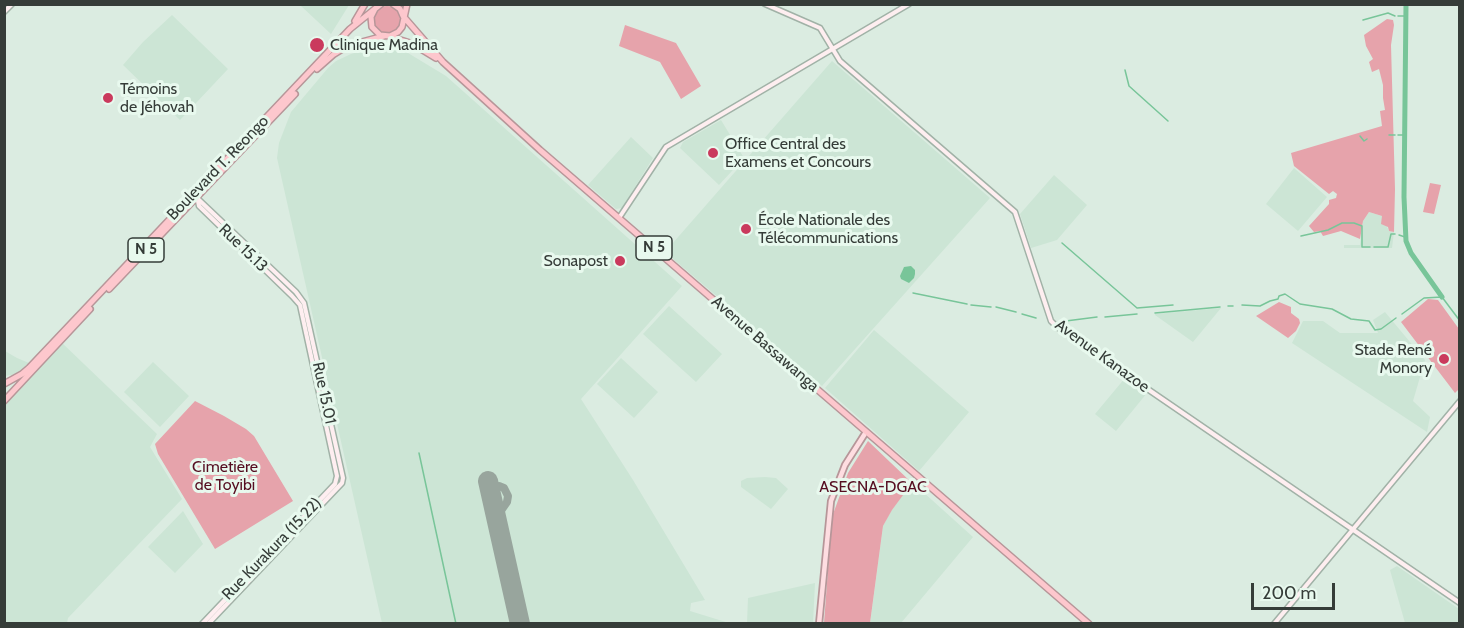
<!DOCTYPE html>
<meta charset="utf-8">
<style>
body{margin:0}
#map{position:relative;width:1464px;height:628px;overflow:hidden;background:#dbece1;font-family:Cabin,sans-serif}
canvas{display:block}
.frame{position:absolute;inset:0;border:6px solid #353c38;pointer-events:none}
.scale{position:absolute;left:1251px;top:583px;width:84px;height:27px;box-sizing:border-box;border:3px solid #353c38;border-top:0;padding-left:8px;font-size:18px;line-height:21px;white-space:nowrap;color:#353c38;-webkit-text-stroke:4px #e8f9ee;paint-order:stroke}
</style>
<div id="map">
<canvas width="1464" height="628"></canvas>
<div class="frame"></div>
<div class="scale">200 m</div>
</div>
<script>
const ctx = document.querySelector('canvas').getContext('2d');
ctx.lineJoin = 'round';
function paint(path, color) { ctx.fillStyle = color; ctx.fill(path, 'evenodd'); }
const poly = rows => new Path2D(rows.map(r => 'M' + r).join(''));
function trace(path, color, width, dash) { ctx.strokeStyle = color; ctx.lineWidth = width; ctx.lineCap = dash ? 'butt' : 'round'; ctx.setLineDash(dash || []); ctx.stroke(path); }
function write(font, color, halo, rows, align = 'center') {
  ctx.font = font + ' Cabin,sans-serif'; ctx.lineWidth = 6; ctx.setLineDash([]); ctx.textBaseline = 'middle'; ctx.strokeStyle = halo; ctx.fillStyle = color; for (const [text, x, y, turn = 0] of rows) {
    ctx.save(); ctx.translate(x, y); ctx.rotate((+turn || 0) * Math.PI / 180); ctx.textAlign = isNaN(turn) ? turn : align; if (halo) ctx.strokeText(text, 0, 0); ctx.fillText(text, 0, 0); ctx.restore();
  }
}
const built = poly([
 [303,5,303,4,349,5,331,34,301,6],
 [172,15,228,69,180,120,123,65,143,42],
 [381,45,391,46,408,53,446,76,682,286,581,399,633,480,705,600,691,603,690,611,729,623,382,623,277,158,279,143,291,112,328,68,336,61,351,54],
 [832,61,990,198,822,386,665,252],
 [721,120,744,158,719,185,680,148,683,142],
 [631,137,653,158,622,208,616,209,588,185],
 [1294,168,1327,197,1298,231,1266,204],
 [1054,175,1087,205,1057,240,1031,248,1020,214],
 [1369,212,1382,216,1389,231,1394,232,1392,248,1344,248,1344,245,1360,245,1363,221],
 [669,306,722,354,696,382,643,334],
 [1221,308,1193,342,1155,315,1155,314],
 [1385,312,1425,360,1413,401,1430,417,1427,432,1292,343,1303,321,1323,321,1340,333,1378,333,1373,320],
 [874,330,969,412,919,471,825,388],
 [60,341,157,434,150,447,182,499,68,618,67,623,5,623,4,401],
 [5,351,17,358,29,363,17,374,5,376],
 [621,358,658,392,634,418,597,384],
 [153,362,189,396,160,427,124,392],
 [1125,378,1147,393,1116,431,1095,414],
 [765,477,776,478,788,489,771,509,741,487,741,481,747,478],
 [912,482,973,537,901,623,870,624,883,526,891,511],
 [183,511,203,544,175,573,148,547],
 [1397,566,1459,609,1459,623,1405,623,1390,570],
 [815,583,813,623,747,623,748,598]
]);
const green = poly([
 '373 20a14 14 0 1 1 28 0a14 14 0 1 1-28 0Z',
 [1387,19,1393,20,1394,25,1391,45,1395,189,1394,232,1389,231,1388,227,1381,224,1382,216,1369,212,1363,221,1360,239,1341,231,1323,236,1320,231,1314,232,1309,226,1329,204,1329,200,1336,198,1337,194,1333,191,1329,194,1294,166,1291,153,1382,126,1380,111,1385,110,1383,98,1383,85,1379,69,1372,72,1369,62,1373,59,1366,46,1364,35],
 [625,25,676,43,701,86,681,99,660,62,619,46],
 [1430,183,1441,185,1434,214,1423,212],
 [1428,299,1438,300,1459,329,1459,389,1455,393,1401,322],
 [1279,302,1291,307,1291,313,1299,319,1300,323,1296,331,1288,338,1256,316],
 [195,401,224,416,246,429,254,436,293,501,215,549,158,454,155,444],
 [868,441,912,483,892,510,883,526,870,623,824,623,832,517,848,473]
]);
const water = poly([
 [911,266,915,270,915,274,914,278,909,283,901,279,900,276,904,267]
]);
const stream = poly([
 [1398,16,1406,16],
 [1363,20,1388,13,1395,16],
 [1125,70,1129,86,1168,121],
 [1389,135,1395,135],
 [1398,135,1405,135],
 [1360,136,1364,141,1367,139],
 [1399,235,1405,237],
 [1301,236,1328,230,1342,223,1354,223,1362,226,1362,247,1370,247],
 [1062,243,1137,308,1173,305],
 [1374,247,1388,247,1391,234,1395,234],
 [913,293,967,304],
 [971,305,991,307],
 [1242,305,1260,306,1270,301,1278,299,1279,296,1285,294,1300,304,1332,309,1351,319,1369,321,1375,330,1381,329,1396,318],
 [1228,306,1233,306],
 [996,307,1016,312],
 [1155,313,1220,307],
 [1022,314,1036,318],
 [1402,314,1424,298,1442,297,1460,321],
 [1105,317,1137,314],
 [1058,322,1097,317],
 [419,453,456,624]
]);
const river = poly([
 [1406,4,1404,197,1406,241,1411,253,1442,297]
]);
const taxiway = poly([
 [494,509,489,504,487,495,490,489,499,486,504,488,508,496,507,502,500,512,498,526]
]);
const runway = poly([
 [488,481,520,624]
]);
const secondary = poly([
 [765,4,820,28,840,61,1015,212,1051,321,1057,327,1460,603],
 [4,12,12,4],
 [197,196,199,206,292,296,300,305,337,476,335,484,202,624],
 [197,198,296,292,304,303,343,478,342,483,208,624],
 [619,218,666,147,909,4],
 [1274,624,1460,401]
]);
const primary = poly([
 [819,624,831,501,845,465,866,432]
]);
const highway = poly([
 [393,4,400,9,403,16,443,62,540,150,1089,624],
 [375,9,371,17,372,27,380,35,390,36,398,32,402,27,407,4],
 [355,21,365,4],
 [391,37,413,44,436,58],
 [317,69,334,54,347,46,384,36],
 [109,289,295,94],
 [4,384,22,374,29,368,350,29,381,4],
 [4,401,90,309]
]);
const markers = [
 [317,45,8,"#ca3a5d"],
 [108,98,6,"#ca3a5d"],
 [713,153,6,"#ca3a5d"],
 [746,229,6,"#ca3a5d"],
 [620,261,6,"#ca3a5d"],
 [1444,359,6,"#ca3a5d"]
];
const shields = [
 [654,248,36],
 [146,250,36]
];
const shieldNames = [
 ["N 5",654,248],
 ["N 5",146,250]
];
const poiNames = [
 ["Clinique Madina",330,45],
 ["Témoins",120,89],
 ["de Jéhovah",120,107],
 ["Office Central des",725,144],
 ["Examens et Concours",725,162],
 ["École Nationale des",758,220],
 ["Télécommunications",758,238],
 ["Sonapost",608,261,"right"],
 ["Stade René",1432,350,"right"],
 ["Monory",1432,368,"right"]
];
const streetNames = [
 ["Boulevard T. Reongo",218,168,-46],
 ["Rue 15.13",243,248,44],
 ["Avenue Bassawanga",765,344,41],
 ["Avenue Kanazoe",1102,356,36],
 ["Rue 15.01",324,393,78],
 ["Rue Kurakura (15.22)",272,549,-46]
];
const parkNames = [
 ["Cimetière",225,467],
 ["de Toyibi",225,485],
 ["ASECNA-DGAC",873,487]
];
paint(built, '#cce5d5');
paint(green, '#e6a3ab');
paint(water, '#78c599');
trace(stream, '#78c599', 1.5);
trace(river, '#78c599', 5);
trace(taxiway, '#98a59d', 8);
trace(runway, '#98a59d', 20);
trace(secondary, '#a1b2a7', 7);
trace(primary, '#b79699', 8);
trace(highway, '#b79699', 8);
trace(secondary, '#feeef0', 4);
trace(primary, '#fedde1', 4.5);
trace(highway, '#fdc7cd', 5);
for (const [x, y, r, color] of markers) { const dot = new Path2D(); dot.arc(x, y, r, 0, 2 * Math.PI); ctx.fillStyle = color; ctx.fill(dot); trace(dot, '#e8f9ee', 2); }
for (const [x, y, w] of shields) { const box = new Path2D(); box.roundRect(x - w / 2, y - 12, w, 24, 4.5); ctx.fillStyle = '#e8f9ee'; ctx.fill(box); trace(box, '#353c38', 1.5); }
write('bold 15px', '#353c38', null, shieldNames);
write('16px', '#353c38', '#e8f9ee', poiNames, 'left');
write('16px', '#353c38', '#e8f9ee', streetNames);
write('16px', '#560e21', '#e8f9ee', parkNames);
</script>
